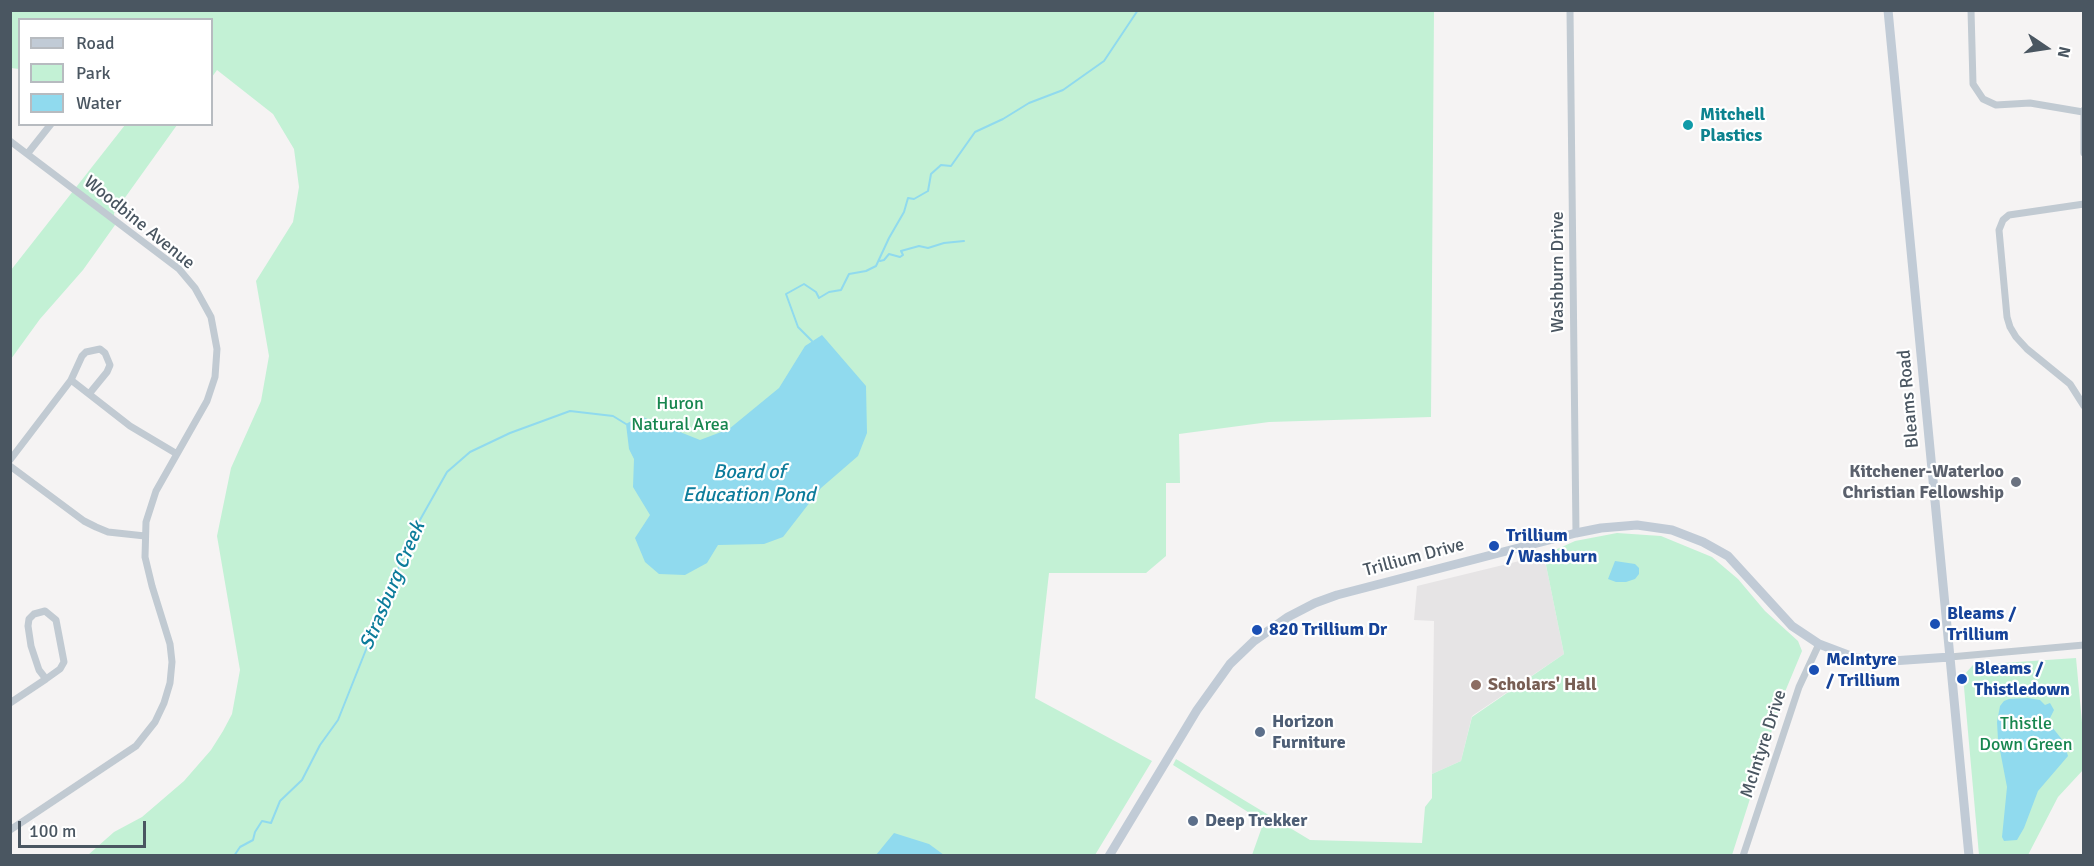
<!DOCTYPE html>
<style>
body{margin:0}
#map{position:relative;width:2094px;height:866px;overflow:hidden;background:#f5f3f3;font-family:Signika,sans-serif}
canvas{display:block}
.frame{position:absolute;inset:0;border:12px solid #4a5661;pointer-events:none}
.legend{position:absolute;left:18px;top:18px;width:195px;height:108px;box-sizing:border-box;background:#fff;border:2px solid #b7bbc0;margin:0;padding:8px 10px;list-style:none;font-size:18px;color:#4a5661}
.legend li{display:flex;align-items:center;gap:12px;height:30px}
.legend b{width:30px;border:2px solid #b7bbc0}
.north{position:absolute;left:2016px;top:18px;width:60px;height:60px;-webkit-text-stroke:4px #fff;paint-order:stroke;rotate:103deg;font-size:16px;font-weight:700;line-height:24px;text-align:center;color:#4a5661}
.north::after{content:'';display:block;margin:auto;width:21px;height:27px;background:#4a5661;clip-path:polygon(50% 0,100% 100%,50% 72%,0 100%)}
.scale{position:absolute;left:18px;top:821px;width:128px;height:27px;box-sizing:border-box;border:3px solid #4a5661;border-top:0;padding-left:8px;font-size:18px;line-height:21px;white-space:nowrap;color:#4a5661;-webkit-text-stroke:4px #fff;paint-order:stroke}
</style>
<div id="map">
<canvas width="2094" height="866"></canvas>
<div class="frame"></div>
<ul class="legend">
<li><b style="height:8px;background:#c1cbd6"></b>Road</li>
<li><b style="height:16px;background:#c3f1d5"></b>Park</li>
<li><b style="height:16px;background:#90daee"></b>Water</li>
</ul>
<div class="north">N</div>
<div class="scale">100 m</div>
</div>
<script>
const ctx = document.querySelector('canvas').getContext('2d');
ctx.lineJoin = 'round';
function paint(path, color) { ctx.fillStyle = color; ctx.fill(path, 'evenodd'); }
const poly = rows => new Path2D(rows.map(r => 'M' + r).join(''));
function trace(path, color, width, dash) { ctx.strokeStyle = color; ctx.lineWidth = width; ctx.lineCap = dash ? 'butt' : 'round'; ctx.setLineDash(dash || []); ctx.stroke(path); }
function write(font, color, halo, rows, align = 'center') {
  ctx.font = font + ' Signika,sans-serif'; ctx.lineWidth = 4.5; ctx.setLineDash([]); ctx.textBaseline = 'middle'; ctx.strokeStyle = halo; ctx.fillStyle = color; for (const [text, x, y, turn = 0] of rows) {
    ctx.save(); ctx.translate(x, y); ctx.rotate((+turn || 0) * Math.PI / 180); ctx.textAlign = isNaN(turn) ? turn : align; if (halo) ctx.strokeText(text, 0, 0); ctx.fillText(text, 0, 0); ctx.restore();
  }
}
const education = poly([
 [1544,555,1564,654,1472,716,1461,761,1432,774,1434,621,1414,620,1417,586]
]);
const green = poly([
 [10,11,1434,11,1431,417,1269,422,1179,434,1180,483,1166,483,1166,556,1146,573,1049,573,1035,698,1152,761,1095,855,88,855,114,832,142,817,184,781,211,750,223,731,232,714,240,670,217,536,231,468,261,401,269,356,256,281,293,222,299,187,294,149,273,114,217,70,212,77,212,20,20,20,19,69,11,68],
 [125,125,177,125,114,213,115,225,83,270,40,319,11,359,11,270],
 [1617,533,1661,536,1712,557,1738,579,1765,611,1798,641,1802,651,1782,699,1732,855,1252,855,1263,824,1256,817,1173,765,1176,759,1310,840,1422,843,1425,807,1432,798,1432,774,1461,761,1472,717,1564,654,1544,555,1575,541],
 [2076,658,2083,733,2083,770,2058,797,2028,855,1979,855,1963,676,1973,665]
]);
const water = poly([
 [822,335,866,386,867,433,858,456,821,488,783,537,764,544,718,545,707,563,685,575,659,574,645,562,635,538,650,515,633,487,634,459,629,449,626,424,640,416,700,440,729,429,779,388,805,346],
 [1615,561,1635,564,1639,568,1639,574,1635,579,1626,582,1616,582,1608,579],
 [2028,698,2040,700,2045,705,2050,703,2054,710,2048,722,2064,742,2068,756,2038,791,2024,828,2017,840,2004,841,2002,837,2007,787,1998,740,1997,722,2000,706,2004,701,2009,699],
 [894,833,929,844,944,855,876,855]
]);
const stream = poly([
 [880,261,884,260,889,254,900,257,903,255,901,251,919,246,928,248,944,243,964,241],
 [812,341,798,327,786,294,804,284,816,292,819,298,829,292,841,290,849,274,866,271,876,266,889,238,904,212,908,198,914,199,928,191,931,174,941,165,951,166,975,132,1003,119,1029,103,1063,90,1104,61,1138,10],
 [234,856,240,847,253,840,255,832,262,821,271,823,280,801,302,780,320,745,338,720,412,534,447,472,470,452,510,433,570,411,613,416,626,424]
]);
const street = poly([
 [1570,10,1576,533],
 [1971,10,1973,84,1983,99,1996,105,2030,103,2083,112],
 [2084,110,2084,153],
 [10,141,179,269,195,288,211,317,217,349,215,377,207,401,156,491,146,522,145,557,152,586,170,644,172,662,170,683,164,703,155,722,136,746,10,830],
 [28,153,51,124],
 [2084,204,2009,215,2003,220,1999,230,2007,317,2010,327,2016,337,2027,349,2070,384,2084,406],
 [71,380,130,426,177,454],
 [10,460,71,380,82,356,86,352,100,349,105,353,110,365,107,372,89,394],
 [10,466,84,521,96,527,108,532,145,536],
 [1950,657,2084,645],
 [10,703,46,679,60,669,64,662,56,620,45,611,34,614,29,619,28,626,31,646,39,670,46,679],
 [1743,856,1799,687,1819,644]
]);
const secondary = poly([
 [1888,10,1969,856],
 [1109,856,1197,710,1230,664,1254,641,1288,617,1315,603,1337,595,1576,533,1601,528,1637,525,1672,530,1703,542,1728,556,1792,626,1819,644,1856,658,1892,661,1950,657]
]);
const markers = [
 [1688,125,6,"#0f9aa8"],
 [2016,482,6,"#6b7280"],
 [1494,546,6,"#1a4fb4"],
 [1935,624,6,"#1a4fb4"],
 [1257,630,6,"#1a4fb4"],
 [1814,670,6,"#1a4fb4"],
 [1962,679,6,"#1a4fb4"],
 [1476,685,6,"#8d6e63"],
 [1260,732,6,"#5c6f8a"],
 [1193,821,6,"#5c6f8a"]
];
const cultureNames = [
 ["Mitchell",1700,115],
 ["Plastics",1700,136]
];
const streetNames = [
 ["Woodbine Avenue",139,223,39],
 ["Washburn Drive",1558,272,-90],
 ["Bleams Road",1909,399,-95],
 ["Trillium Drive",1414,558,-15],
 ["McIntyre Drive",1764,744,-72]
];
const parkNames = [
 ["Huron",680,404],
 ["Natural Area",680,425],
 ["Thistle",2026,724],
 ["Down Green",2026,745]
];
const worshipNames = [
 ["Kitchener-Waterloo",2004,472],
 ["Christian Fellowship",2004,493]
];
const transitNames = [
 ["Trillium",1506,536],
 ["/ Washburn",1506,557],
 ["Bleams /",1947,614],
 ["Trillium",1947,635],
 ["820 Trillium Dr",1269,630],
 ["McIntyre",1826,660],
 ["/ Trillium",1826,681],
 ["Bleams /",1974,669],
 ["Thistledown",1974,690]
];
const educationNames = [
 ["Scholars' Hall",1488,685]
];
const serviceNames = [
 ["Horizon",1272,722],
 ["Furniture",1272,743],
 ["Deep Trekker",1205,821]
];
const waterNames = [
 ["Board of",749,473],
 ["Education Pond",749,496],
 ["Strasburg Creek",393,586,-67]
];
paint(education, '#e6e4e5');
paint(green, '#c3f1d5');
paint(water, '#90daee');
trace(stream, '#90daee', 2);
trace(street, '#c1cad2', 7);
trace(secondary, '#c1cbd6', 9);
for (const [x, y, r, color] of markers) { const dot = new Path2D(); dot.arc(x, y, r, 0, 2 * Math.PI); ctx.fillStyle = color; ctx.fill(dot); trace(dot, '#fff', 2); }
write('bold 18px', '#0d838f', '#fff', cultureNames, 'left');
write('18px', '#4a5661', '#fff', streetNames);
write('18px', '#17864f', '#fff', parkNames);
write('bold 18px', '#5b616d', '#fff', worshipNames, 'right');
write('bold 18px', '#164399', '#fff', transitNames, 'left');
write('bold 18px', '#785e54', '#fff', educationNames, 'left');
write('bold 18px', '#4e5e75', '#fff', serviceNames, 'left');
write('italic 20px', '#0c7c9b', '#fff', waterNames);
</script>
